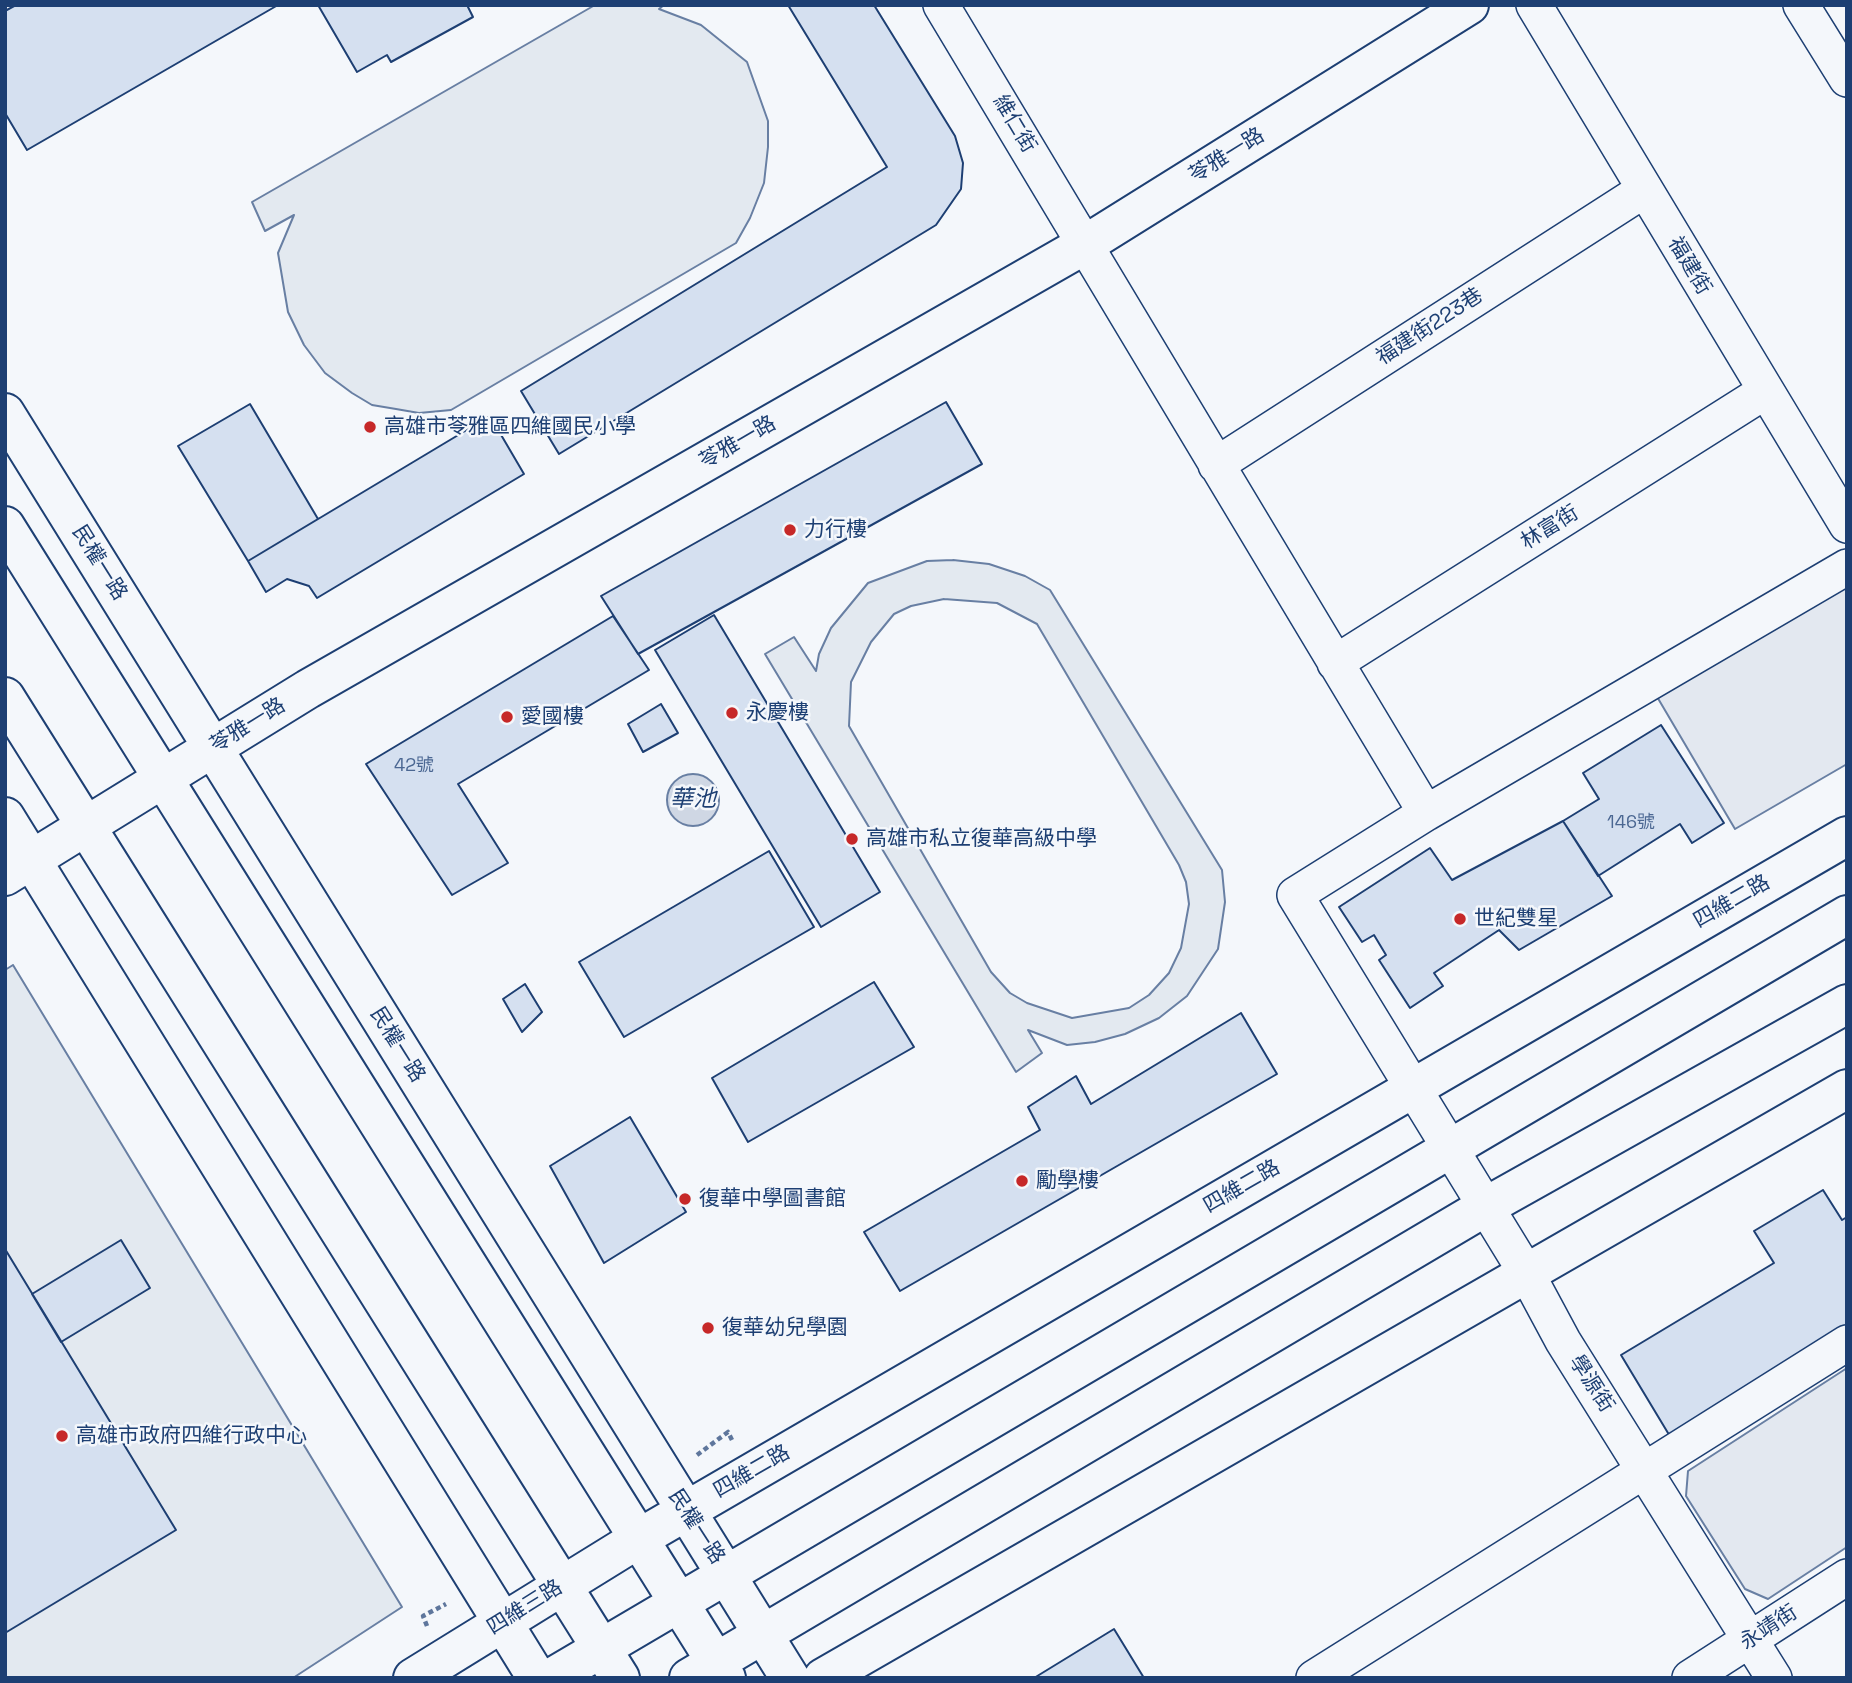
<!DOCTYPE html>
<meta charset="utf-8">
<style>
body{margin:0}
#map{position:relative;width:1852px;height:1683px;overflow:hidden;background:#f4f7fb;font-family:"Space Grotesk",sans-serif}
canvas{display:block}
.frame{position:absolute;inset:0;border:7px solid #1d3f73;pointer-events:none}
</style>
<div id="map">
<canvas width="1852" height="1683"></canvas>
<div class="frame"></div>
</div>
<script>
const ctx = document.querySelector('canvas').getContext('2d');
ctx.lineJoin = 'round';
function paint(path, color) { ctx.fillStyle = color; ctx.fill(path, 'evenodd'); }
const poly = rows => new Path2D(rows.map(r => 'M' + r).join(''));
function trace(path, color, width, dash) { ctx.strokeStyle = color; ctx.lineWidth = width; ctx.lineCap = dash ? 'butt' : 'round'; ctx.setLineDash(dash || []); ctx.stroke(path); }
function write(font, color, halo, rows, align = 'center') {
  ctx.font = font + ' "Space Grotesk","Noto Sans TC",sans-serif'; ctx.lineWidth = 5; ctx.setLineDash([]); ctx.textBaseline = 'middle'; ctx.strokeStyle = halo; ctx.fillStyle = color; for (const [text, x, y, turn = 0] of rows) {
    ctx.save(); ctx.translate(x, y); ctx.rotate((+turn || 0) * Math.PI / 180); ctx.textAlign = isNaN(turn) ? turn : align; if (halo) ctx.strokeText(text, 0, 0); ctx.fillText(text, 0, 0); ctx.restore();
  }
}
const green = poly([
 [595,5,664,5,659,9,701,25,747,62,768,121,768,147,764,183,750,218,736,243,451,410,419,413,396,409,372,405,352,393,325,373,304,345,288,312,278,253,294,215,265,231,252,202,595,5],
 [953,560,989,564,1025,576,1050,590,1222,870,1225,902,1218,949,1187,996,1159,1018,1125,1034,1095,1042,1067,1045,1028,1030,1042,1053,1016,1072,765,654,794,637,816,671,819,654,831,628,868,583,927,561,953,560],
 [944,599,997,603,1037,624,1179,865,1186,882,1189,904,1181,948,1169,973,1149,995,1129,1008,1072,1018,1027,1003,1010,993,991,972,849,726,851,682,871,642,894,614,911,606,944,599],
 [13,965,402,1607,293,1678,5,1678,5,970,13,965]
]);
const parking = poly([
 [1847,582,1847,764,1735,829,1656,695,1847,582],
 [1847,1368,1847,1547,1768,1599,1745,1589,1686,1496,1688,1471,1847,1368]
]);
const water = poly([
 '667 800a26 26 0 1 1 52 0a26 26 0 1 1-52 0Z'
]);
const building = poly([
 [16,5,278,5,27,150,5,113,5,11,16,5],
 [318,5,467,5,473,17,391,62,387,55,357,72,318,5],
 [788,5,874,5,955,136,963,163,961,189,936,225,559,454,521,391,887,167,788,5],
 [946,402,982,464,638,654,601,596,946,402],
 [250,404,318,519,248,561,178,446,250,404],
 [490,416,524,474,317,598,309,586,287,579,266,592,248,561,490,416],
 [714,615,880,892,821,927,655,650,714,615],
 [613,616,649,670,458,784,508,863,452,895,366,764,613,616],
 [661,704,678,733,643,752,628,724,661,704],
 [1661,725,1724,823,1692,843,1680,824,1598,876,1563,821,1599,799,1583,773,1661,725],
 [1563,821,1612,896,1519,950,1499,930,1434,973,1443,986,1410,1008,1379,960,1386,955,1374,935,1362,942,1339,907,1430,848,1452,880,1563,821],
 [769,851,814,927,624,1037,579,962,769,851],
 [874,982,914,1047,748,1142,712,1078,874,982],
 [525,984,542,1012,522,1032,503,999,525,984],
 [1241,1013,1277,1074,900,1291,864,1232,1040,1130,1028,1107,1076,1076,1091,1104,1241,1013],
 [630,1117,686,1212,604,1263,550,1166,630,1117],
 [1823,1190,1842,1220,1847,1217,1847,1333,1671,1438,1621,1355,1774,1263,1754,1231,1823,1190],
 [121,1240,150,1288,61,1342,32,1294,121,1240],
 [5,1249,176,1530,5,1633,5,1249],
 [1114,1629,1144,1678,1034,1678,1114,1629]
]);
const path = poly([
 [697,1455,728,1432,732,1440],
 [427,1626,423,1616,446,1604]
]);
const street = poly([
 [941,5,1426,813],
 [1534,5,1847,525],
 [1801,5,1847,79],
 [1216,465,1644,190],
 [1335,663,1764,392],
 [1314,1678,1847,1343],
 [1690,1678,1847,1577],
 [1774,1678,1563,1341,1527,1274,1295,895,1426,813,1847,567]
]);
const secondary = poly([
 [5,413,790,1678],
 [5,526,726,1678],
 [5,697,620,1678],
 [5,817,537,1678],
 [5,876,308,689,1086,244,1469,5],
 [413,1678,638,1539,1847,836],
 [551,1678,1847,915],
 [689,1678,1485,1207,1847,1004],
 [823,1678,1847,1089]
]);
const markers = [
 [370,427,7,"#c62828"],
 [790,530,7,"#c62828"],
 [732,713,7,"#c62828"],
 [507,717,7,"#c62828"],
 [852,839,7,"#c62828"],
 [1460,919,7,"#c62828"],
 [1022,1181,7,"#c62828"],
 [685,1199,7,"#c62828"],
 [708,1328,7,"#c62828"],
 [62,1436,7,"#c62828"]
];
const numberNames = [
 ["42號",414,766],
 ["146號",1631,823]
];
const streetNames = [
 ["維仁街",1014,124,59],
 ["苓雅一路",1227,156,-32],
 ["福建街",1689,266,59],
 ["福建街223巷",1430,327,-33],
 ["苓雅一路",738,443,-30],
 ["林富街",1550,528,-32],
 ["民權一路",99,563,58],
 ["苓雅一路",248,726,-32],
 ["四維二路",1732,902,-30],
 ["民權一路",397,1045,58],
 ["四維二路",1242,1187,-30],
 ["學源街",1591,1384,57],
 ["四維二路",752,1472,-30],
 ["民權一路",696,1527,57],
 ["四維三路",525,1608,-32],
 ["永靖街",1769,1628,-33]
];
const poiNames = [
 ["高雄市苓雅區四維國民小學",384,427],
 ["力行樓",804,530],
 ["永慶樓",746,713],
 ["愛國樓",521,717],
 ["高雄市私立復華高級中學",866,839],
 ["世紀雙星",1474,919],
 ["勵學樓",1036,1181],
 ["復華中學圖書館",699,1199],
 ["復華幼兒學園",722,1328],
 ["高雄市政府四維行政中心",76,1436]
];
const waterNames = [
 ["華池",693,800]
];
paint(green, '#e3e9f0');
trace(green, '#687fa3', 2);
paint(parking, '#e3e8f0');
trace(parking, '#687fa3', 2);
paint(water, '#cfd7e4');
trace(water, '#687fa3', 2);
paint(building, '#d5e0f0');
trace(building, '#1d3f73', 2);
trace(street, '#1d3f73', 38);
trace(secondary, '#1d3f73', 42);
trace(path, '#5e769c', 4.5, [5, 3.5]);
trace(street, '#f4f7fb', 35);
trace(secondary, '#f4f7fb', 38);
for (const [x, y, r, color] of markers) { const dot = new Path2D(); dot.arc(x, y, r, 0, 2 * Math.PI); ctx.fillStyle = color; ctx.fill(dot); trace(dot, '#f4f7fb', 2.5); }
write('18px', '#4b6792', null, numberNames);
write('21px', '#1d3f73', '#f4f7fb', streetNames);
write('21px', '#1d3f73', '#f4f7fb', poiNames, 'left');
write('italic 23px', '#1d3f73', '#f4f7fb', waterNames);
</script>
